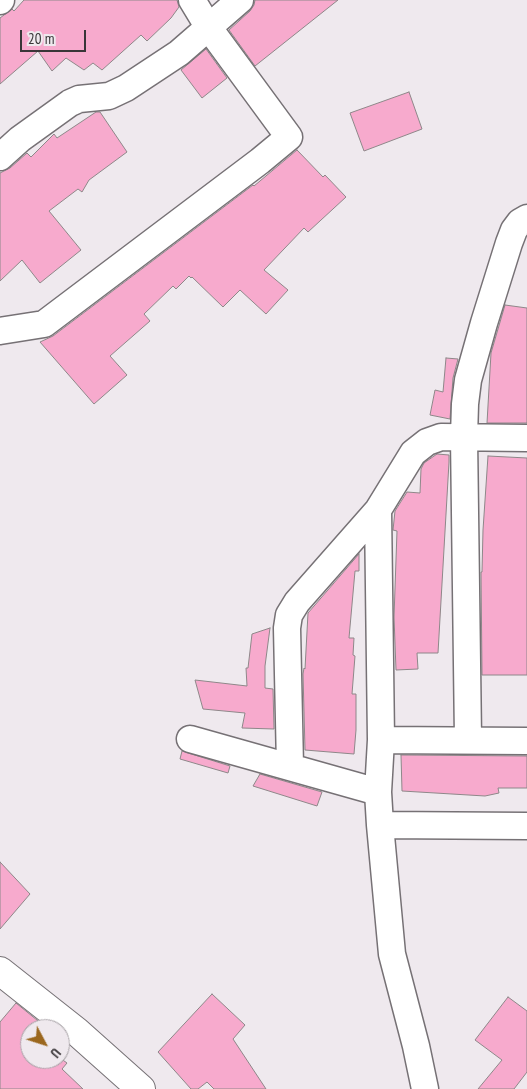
<!DOCTYPE html>
<style>
body{margin:0}
#map{position:relative;width:527px;height:1089px;overflow:hidden;background:#efe9ee;font-family:"PT Sans Narrow",sans-serif}
canvas{display:block}
.north{position:absolute;left:20px;top:1019px;width:50px;height:50px;box-sizing:border-box;background:#efe9ee;border:1px solid #a6a1a5;border-radius:50%;rotate:130deg;font-size:14px;font-weight:700;line-height:20px;text-align:center;color:#393638}
.north::after{content:'';display:block;margin:auto;width:18px;height:22px;background:#9b671e;clip-path:polygon(50% 0,100% 100%,50% 72%,0 100%)}
.scale{position:absolute;left:20px;top:30px;width:66px;height:22px;box-sizing:border-box;border:2px solid #393638;border-top:0;padding-left:6px;font-size:15px;line-height:18px;white-space:nowrap;color:#393638;-webkit-text-stroke:4px #efe9ee;paint-order:stroke}
</style>
<div id="map">
<canvas width="527" height="1089"></canvas>
<div class="north">U</div>
<div class="scale">20 m</div>
</div>
<script>
const ctx = document.querySelector('canvas').getContext('2d');
ctx.lineJoin = 'round';
function paint(path, color) { ctx.fillStyle = color; ctx.fill(path, 'evenodd'); }
const poly = rows => new Path2D(rows.map(r => 'M' + r).join(''));
function trace(path, color, width, dash) { ctx.strokeStyle = color; ctx.lineWidth = width; ctx.lineCap = dash ? 'butt' : 'round'; ctx.setLineDash(dash || []); ctx.stroke(path); }
const building = poly([
 [24,0,177,0,179,7,171,18,147,41,141,35,102,70,93,63,84,70,66,58,52,71,38,51,0,84,0,18,12,9,14,11,24,0],
 [255,0,338,0,255,66,229,30,250,11,254,5,255,0],
 [206,49,227,78,202,98,181,70,206,49],
 [409,92,422,129,364,151,350,113,409,92],
 [96,112,100,112,127,152,89,180,82,192,78,189,49,211,81,250,40,283,22,260,0,281,0,173,10,168,27,153,31,157,54,134,57,138,96,112],
 [297,150,323,177,325,175,346,197,308,232,304,228,264,270,288,290,266,314,240,290,223,307,192,277,191,278,189,276,176,289,173,286,144,314,150,321,110,356,127,375,94,404,40,342,53,336,253,185,254,186,297,150],
 [505,305,527,308,527,423,487,423,491,353,505,305],
 [446,358,458,359,453,378,450,419,430,415,435,390,443,392,446,358],
 [437,454,449,455,449,462,438,653,417,653,418,669,396,670,394,617,397,531,393,530,395,511,407,492,420,493,421,469,424,463,437,454],
 [488,456,527,458,527,675,482,675,481,572,482,572,483,530,488,456],
 [359,554,359,571,355,571,349,638,354,638,353,655,355,656,352,694,356,694,356,730,354,754,305,750,303,674,304,668,305,669,308,613,359,554],
 [270,628,265,666,265,688,273,689,274,729,242,728,245,713,203,709,195,680,247,686,246,668,248,668,252,634,270,628],
 [182,751,230,766,228,773,180,759,182,751],
 [401,755,527,756,527,788,498,788,499,793,485,796,402,791,401,755],
 [260,774,322,792,317,806,253,786,260,774],
 [0,862,30,894,0,929,0,862],
 [212,994,245,1025,233,1039,266,1089,214,1089,207,1082,198,1089,191,1089,158,1052,212,994],
 [508,997,527,1011,527,1072,514,1089,478,1089,502,1060,475,1040,508,997],
 [16,1003,48,1029,30,1029,30,1059,60,1058,67,1063,62,1069,83,1089,0,1089,0,1022,16,1003]
]);
const street = poly([
 [0,1,1,0],
 [0,157,20,139,70,103,79,99,109,96,126,88,179,53,240,0],
 [0,331,44,324,260,161,289,137,209,28,192,0],
 [378,510,381,740,378,792,380,825,392,954,416,1046,425,1089],
 [190,739,378,792],
 [468,739,464,437,465,404,468,380,484,323,509,243,514,230,520,222,527,218],
 [381,740,527,741],
 [290,766,287,628,289,615,297,602,378,510,413,453,427,442,441,437,527,438],
 [380,825,527,826]
]);
const secondary = poly([
 [0,971,76,1031,141,1089]
]);
paint(building, '#f7aacd');
trace(building, '#8e8789', 1);
trace(street, '#767175', 29);
trace(secondary, '#767175', 30);
trace(street, '#fff', 26);
trace(secondary, '#fff', 28);
</script>
